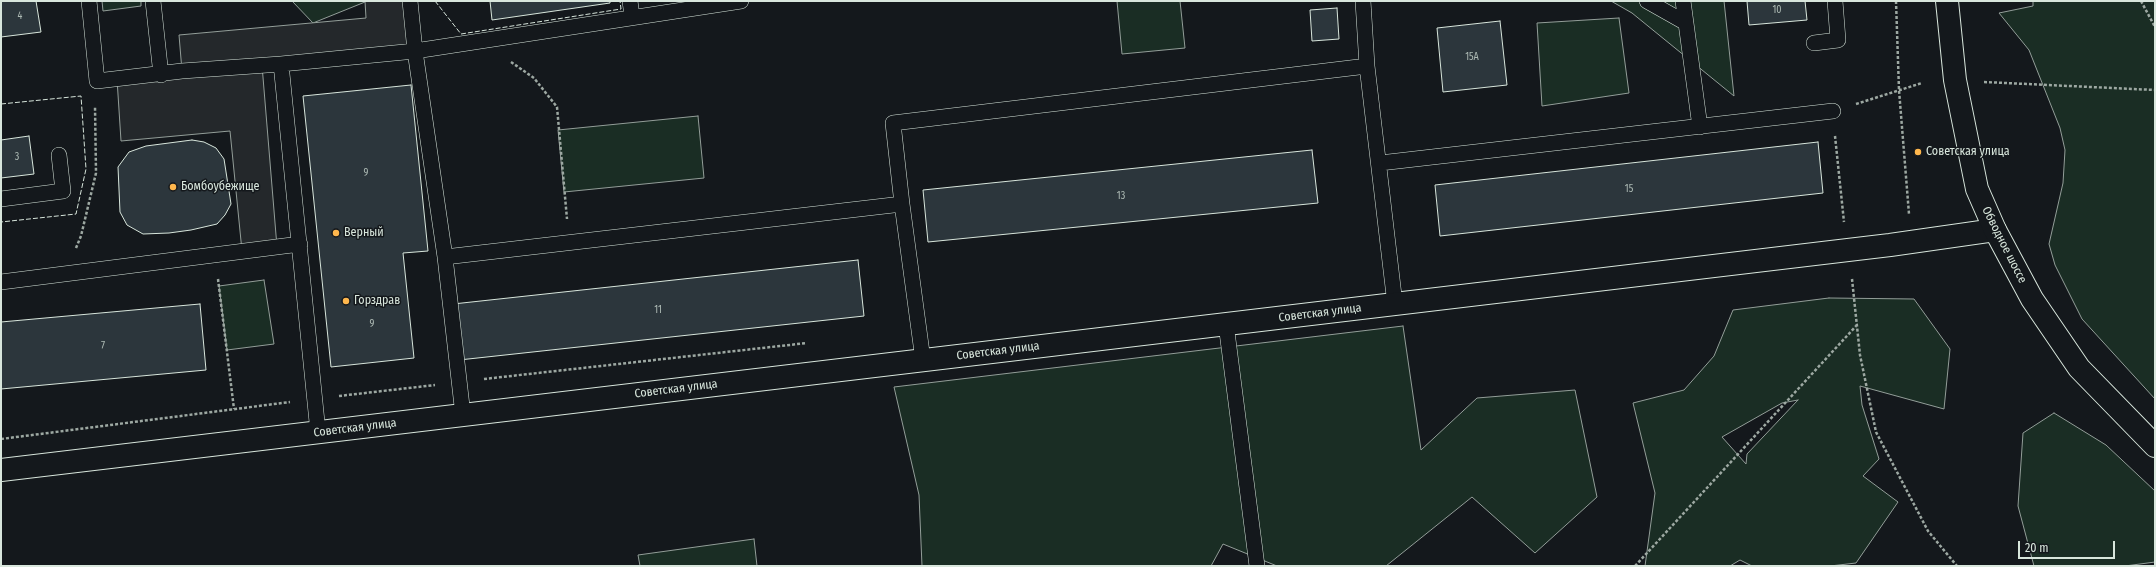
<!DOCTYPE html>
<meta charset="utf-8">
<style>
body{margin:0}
#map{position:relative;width:2156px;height:567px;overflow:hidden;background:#14181c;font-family:"Fira Sans Condensed",sans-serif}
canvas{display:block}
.frame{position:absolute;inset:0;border:2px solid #d8e6dc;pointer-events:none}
.scale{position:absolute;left:2018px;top:541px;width:97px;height:18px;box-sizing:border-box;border:2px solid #d8e6dc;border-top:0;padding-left:5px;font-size:12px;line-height:14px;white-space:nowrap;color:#d8e6dc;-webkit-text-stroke:3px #14181c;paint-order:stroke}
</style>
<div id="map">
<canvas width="2156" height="567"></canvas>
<div class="frame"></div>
<div class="scale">20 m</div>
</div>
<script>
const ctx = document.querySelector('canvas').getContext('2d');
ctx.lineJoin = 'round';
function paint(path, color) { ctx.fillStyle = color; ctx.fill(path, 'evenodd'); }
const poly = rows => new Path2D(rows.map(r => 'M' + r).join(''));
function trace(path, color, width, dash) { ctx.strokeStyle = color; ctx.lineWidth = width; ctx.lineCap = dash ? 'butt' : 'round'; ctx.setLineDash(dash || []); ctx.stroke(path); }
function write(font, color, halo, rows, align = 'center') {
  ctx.font = font + ' "Fira Sans Condensed",sans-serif'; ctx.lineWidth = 3; ctx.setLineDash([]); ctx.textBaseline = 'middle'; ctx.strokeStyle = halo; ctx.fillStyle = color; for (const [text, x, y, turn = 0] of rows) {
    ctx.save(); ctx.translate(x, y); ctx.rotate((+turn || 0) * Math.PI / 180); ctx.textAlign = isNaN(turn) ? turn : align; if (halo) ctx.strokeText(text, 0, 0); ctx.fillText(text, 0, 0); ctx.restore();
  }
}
const green = poly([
 [102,1,141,1,141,6,103,11,102,1],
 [292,1,365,1,365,2,313,23,292,1],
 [1117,1,1180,1,1185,48,1122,54,1117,1],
 [1611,1,1724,1,1734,96,1632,13,1611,1],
 [2033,1,2155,1,2155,399,2082,319,2055,265,2049,244,2063,183,2065,150,2060,128,2029,50,1999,13,2033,6,2033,1],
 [1619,18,1629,93,1542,106,1537,23,1619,18],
 [698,116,704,178,564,192,558,130,698,116],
 [264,280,274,344,227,350,219,286,264,280],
 [1829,298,1914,299,1950,349,1944,409,1860,386,1862,405,1879,459,1863,476,1898,502,1856,563,1830,566,1752,566,1740,560,1730,566,1645,566,1655,493,1633,403,1684,390,1714,356,1733,310,1829,298],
 [1798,400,1747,454,1746,464,1722,437,1782,403,1798,400],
 [1403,326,1421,450,1477,398,1575,390,1597,497,1535,553,1472,497,1386,566,1277,566,1223,544,1211,566,922,566,919,495,894,387,1403,326],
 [2054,413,2106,445,2155,491,2155,562,2125,566,2034,566,2018,506,2023,433,2054,413],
 [754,539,757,566,640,566,638,555,754,539]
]);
const parking = poly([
 [365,1,411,1,415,51,182,71,179,35,366,18,365,1],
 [262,65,277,247,242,251,230,131,121,141,117,79,262,65]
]);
const building = poly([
 [1,1,36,1,41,32,1,37,1,1],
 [490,1,610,1,610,3,492,20,490,1],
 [1747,1,1805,1,1807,20,1749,25,1747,1],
 [1337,8,1339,39,1312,41,1310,10,1337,8],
 [1500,21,1507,85,1443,92,1437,28,1500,21],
 [411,85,428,251,403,253,414,358,331,367,303,96,411,85],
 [29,136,34,174,1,178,1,140,29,136],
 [192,140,204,142,216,148,224,159,231,204,225,215,217,224,191,230,169,233,143,234,127,225,120,212,118,167,129,152,146,146,192,140],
 [1818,142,1823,193,1440,236,1435,185,1818,142],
 [1312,150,1318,203,928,242,923,190,1312,150],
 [858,260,864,316,459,360,453,304,858,260],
 [200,304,206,370,1,389,1,322,200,304]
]);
const path = poly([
 [1896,1,1899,90,1909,214],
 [2141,1,2155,27],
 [511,62,534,78,557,107,567,219],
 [1984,82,2155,90],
 [1856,104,1922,83],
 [1835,136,1844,222],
 [76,248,81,236,96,173,95,106],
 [218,279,234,409],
 [1852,279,1860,355,1876,432,1928,531,1957,566],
 [484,379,807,343],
 [339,396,435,385],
 [1,439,290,402],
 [1635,566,1857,325]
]);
const service = poly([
 [89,1,97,81,182,71,281,64],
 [153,1,161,75],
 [630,1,632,16],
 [1363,1,1367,66],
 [1647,1,1686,23],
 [1683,1,1700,127],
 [1814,43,1838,40,1835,1],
 [1380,163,1833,111],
 [1,199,63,191,59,155],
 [902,204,923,360],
 [445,257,415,51,741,1],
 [1,282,300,244],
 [1226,324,1257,566],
 [463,415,445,257,902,204,893,123,1367,66,1395,304],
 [318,432,281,64,415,51,410,1]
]);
const minor = poly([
 [1,470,1890,245,1995,230]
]);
const tertiary = poly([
 [1947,1,1955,80,1977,189,1995,230,2032,299,2079,368,2155,446]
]);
const fence = poly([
 [435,1,461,34,621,9,620,1],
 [1,104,81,96,86,169,76,214,1,222]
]);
const markers = [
 [1918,152,4,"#ffb74d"],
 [173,187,4,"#ffb74d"],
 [336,233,4,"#ffb74d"],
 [346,301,4,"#ffb74d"]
];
const numberNames = [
 ["10",1777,10],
 ["4",20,16],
 ["15А",1472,57],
 ["3",17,157],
 ["9",366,173],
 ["15",1629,189],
 ["13",1121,196],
 ["11",658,310],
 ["9",372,324],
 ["7",103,346]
];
const poiNames = [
 ["Советская улица",1926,152],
 ["Бомбоубежище",181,187],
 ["Верный",344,233],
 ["Горздрав",354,301]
];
const streetNames = [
 ["Обводное шоссе",2004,245,63],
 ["Советская улица",1320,313,-7],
 ["Советская улица",998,351,-7],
 ["Советская улица",676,389,-7],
 ["Советская улица",355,428,-7]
];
paint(green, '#1a2d24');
trace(green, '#939e99', 1);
paint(parking, '#24282b');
trace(parking, '#939e99', 1);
paint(building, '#2c363c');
trace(building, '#d8e6dc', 1);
trace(service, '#d8e6dc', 16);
trace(minor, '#d8e6dc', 24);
trace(tertiary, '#d8e6dc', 24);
trace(path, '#9da8a2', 2.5, [3, 2]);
trace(service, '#14181c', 15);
trace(minor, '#14181c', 22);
trace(tertiary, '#14181c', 22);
trace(fence, '#d8e6dc', 1, [5, 2]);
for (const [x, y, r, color] of markers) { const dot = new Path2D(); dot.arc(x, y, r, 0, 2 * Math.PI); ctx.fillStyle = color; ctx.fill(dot); trace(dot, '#14181c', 1.5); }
write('10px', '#adbab4', null, numberNames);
write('12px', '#d8e6dc', '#14181c', poiNames, 'left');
write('12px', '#d8e6dc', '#14181c', streetNames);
</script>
